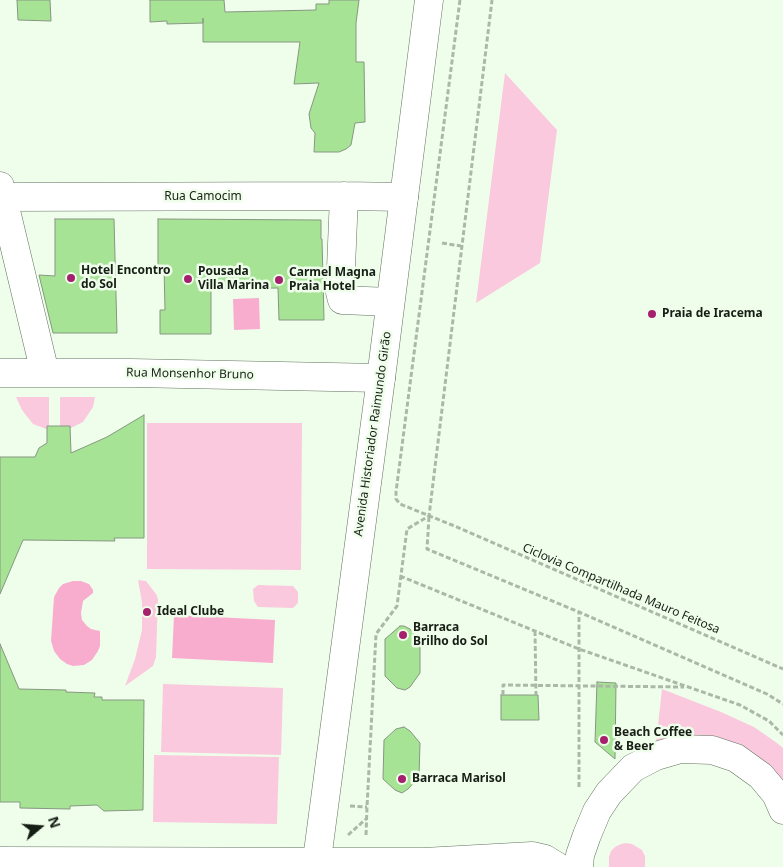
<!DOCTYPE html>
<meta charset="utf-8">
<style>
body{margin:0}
#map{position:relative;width:783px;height:867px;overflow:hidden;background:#effeeb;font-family:"Noto Sans",sans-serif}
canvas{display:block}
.north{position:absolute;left:15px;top:802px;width:50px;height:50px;-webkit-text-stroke:4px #effeeb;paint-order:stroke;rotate:72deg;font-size:14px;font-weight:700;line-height:20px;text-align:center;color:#171e16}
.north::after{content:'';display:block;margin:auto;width:18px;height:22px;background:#171e16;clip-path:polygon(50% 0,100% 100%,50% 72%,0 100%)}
</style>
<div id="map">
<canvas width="783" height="867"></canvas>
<div class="north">N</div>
</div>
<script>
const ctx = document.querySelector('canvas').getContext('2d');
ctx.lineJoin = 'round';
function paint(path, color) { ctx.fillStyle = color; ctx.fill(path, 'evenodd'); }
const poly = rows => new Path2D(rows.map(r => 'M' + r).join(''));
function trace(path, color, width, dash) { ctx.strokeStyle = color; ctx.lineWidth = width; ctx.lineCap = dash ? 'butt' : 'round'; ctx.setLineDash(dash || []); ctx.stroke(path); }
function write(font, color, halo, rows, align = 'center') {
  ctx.font = font + ' "Noto Sans",sans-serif'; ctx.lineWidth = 5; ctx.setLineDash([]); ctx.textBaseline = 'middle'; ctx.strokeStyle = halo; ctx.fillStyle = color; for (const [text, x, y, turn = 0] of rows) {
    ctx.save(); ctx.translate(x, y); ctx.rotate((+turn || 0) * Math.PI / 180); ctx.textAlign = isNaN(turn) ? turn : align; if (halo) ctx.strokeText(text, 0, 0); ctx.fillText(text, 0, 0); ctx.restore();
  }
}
const green = poly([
 [505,73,557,130,540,263,476,303],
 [16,397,49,397,49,430,33,424,22,410],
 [60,397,95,397,93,407,83,422,67,430,60,430],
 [147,423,302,423,301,570,147,569],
 [138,580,146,581,156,594,158,599,156,657,153,666,125,686,135,659,142,630,142,602],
 [258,585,293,586,298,592,298,603,293,608,258,607,254,601,253,589],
 [163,684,283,688,281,755,161,752],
 [662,689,721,712,754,727,777,743,783,748,783,784,656,743],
 [154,755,279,757,277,824,153,822],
 [626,843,632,844,642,850,645,856,645,867,609,867,609,857,611,851,615,847,621,844]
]);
const water = poly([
 [259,298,260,329,234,330,233,299],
 [73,581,81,581,89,584,93,590,93,593,83,601,81,613,82,620,87,626,91,629,100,631,100,646,98,651,92,660,84,665,73,666,67,664,60,659,54,651,51,641,54,597,59,588,63,584],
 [174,615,275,620,273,663,172,658]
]);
const building = poly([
 [17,0,50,0,51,21,18,20,17,0],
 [150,0,224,0,225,12,316,10,316,4,329,4,329,0,359,0,356,23,356,62,364,62,365,122,355,123,351,145,346,149,339,152,314,152,315,133,311,128,309,114,319,83,294,84,300,42,203,42,203,18,203,23,167,24,167,21,150,22,150,0],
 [55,219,114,219,117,333,53,333,39,275,55,276,55,219],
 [158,219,321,220,321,239,322,239,324,320,279,320,278,288,211,289,211,334,160,334,160,310,165,310,164,266,158,266,158,219],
 [144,415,144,538,114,538,115,541,23,540,0,594,0,457,35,457,39,448,47,443,47,426,70,426,71,453,107,437,144,415],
 [400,626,404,626,410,629,420,642,420,673,410,687,405,690,397,688,385,676,385,639,400,626],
 [0,644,19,689,66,690,66,692,95,693,94,697,102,697,102,700,144,700,143,810,104,811,97,805,70,806,70,809,20,808,20,802,0,802,0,644],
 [597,682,616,683,615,759,595,742,597,682],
 [501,695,538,695,539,720,501,720,501,695],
 [404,727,410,731,420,743,419,777,408,789,402,793,395,790,383,779,384,740,396,729,404,727]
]);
const path = poly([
 [460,0,396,492,396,499,400,504,452,525,751,655,783,669],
 [442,243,461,246],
 [429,517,427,549,579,612,767,694,783,704],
 [400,576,579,649,740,705,769,721,783,735],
 [535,631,536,695],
 [503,695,503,685,684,687],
 [579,787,579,612],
 [350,806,367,807],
 [348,835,366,819],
 [366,835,367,807,376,634,397,606,407,529,429,516,492,0]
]);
const minor = poly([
 [0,186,45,373],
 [344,196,340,292,342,300,390,302],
 [3,197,344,196,404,197],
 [0,373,132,373,381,378],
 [579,867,580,855,587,835,597,811,609,793,633,768,656,756,680,749,712,750,736,758,761,776,776,794,783,810]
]);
const major = poly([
 [0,861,424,862,532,856,545,859,558,867],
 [316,867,381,378,429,0]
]);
const markers = [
 [71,278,5,"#a5216d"],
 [188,279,5,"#a5216d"],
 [279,280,5,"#a5216d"],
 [652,314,5,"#a5216d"],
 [147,612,5,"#a5216d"],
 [403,635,5,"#a5216d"],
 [604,740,5,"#a5216d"],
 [402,779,5,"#a5216d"]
];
const streetNames = [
 ["Rua Camocim",203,197],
 ["Rua Monsenhor Bruno",190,374,1],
 ["Avenida Historiador Raimundo Girão",373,434,-82],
 ["Ciclovia Compartilhada Mauro Feitosa",621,589,23]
];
const poiNames = [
 ["Hotel Encontro",81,271],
 ["do Sol",81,285],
 ["Pousada",198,272],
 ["Villa Marina",198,286],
 ["Carmel Magna",289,273],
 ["Praia Hotel",289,287],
 ["Praia de Iracema",662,314],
 ["Ideal Clube",157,612],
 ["Barraca",413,628],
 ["Brilho do Sol",413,642],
 ["Beach Coffee",614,733],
 ["& Beer",614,747],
 ["Barraca Marisol",412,779]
];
paint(green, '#fac9de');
paint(water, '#f8adcf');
paint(building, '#a6e395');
trace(building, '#869781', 1);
trace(minor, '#63735f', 29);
trace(major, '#63735f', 29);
trace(path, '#abb8a8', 3, [5, 2.5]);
trace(minor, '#fff', 28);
trace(major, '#fff', 28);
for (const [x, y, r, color] of markers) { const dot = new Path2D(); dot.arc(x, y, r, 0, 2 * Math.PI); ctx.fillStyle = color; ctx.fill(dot); trace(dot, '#effeeb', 2); }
write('12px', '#171e16', '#effeeb', streetNames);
write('bold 12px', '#171e16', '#effeeb', poiNames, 'left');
</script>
